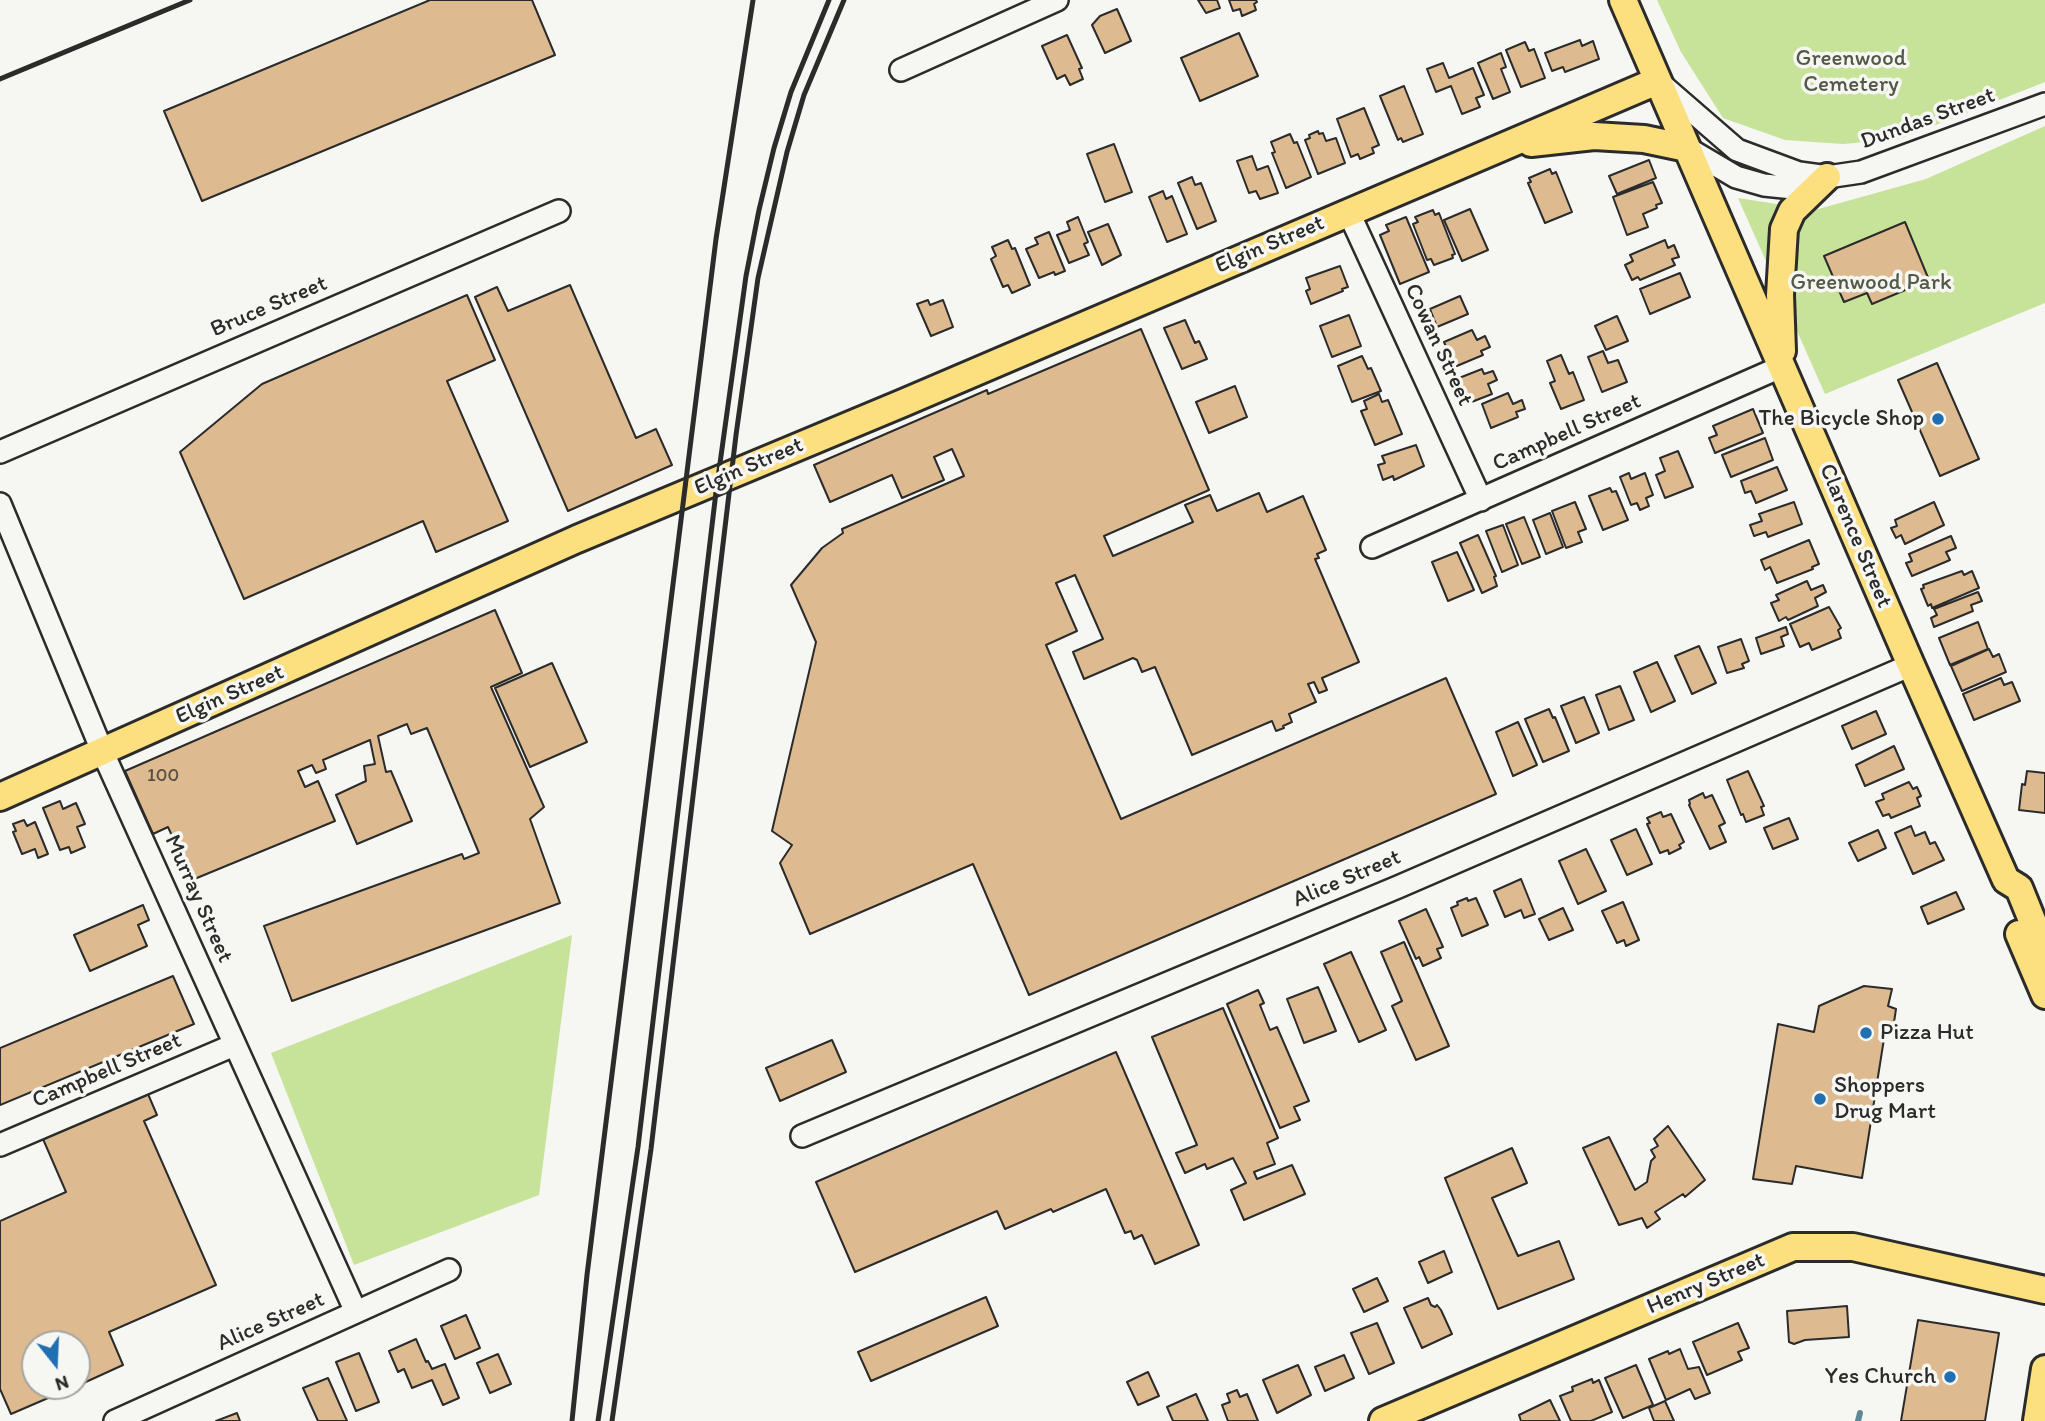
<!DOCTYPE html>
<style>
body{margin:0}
#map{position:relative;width:2045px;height:1421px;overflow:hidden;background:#f6f6f2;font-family:Itim,sans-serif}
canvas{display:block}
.north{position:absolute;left:21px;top:1330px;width:70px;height:70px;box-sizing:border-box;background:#f6f6f2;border:2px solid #a5a5a2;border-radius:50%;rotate:162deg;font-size:19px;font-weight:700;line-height:28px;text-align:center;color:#2b2b2b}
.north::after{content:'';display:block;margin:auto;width:24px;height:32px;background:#1f6fb2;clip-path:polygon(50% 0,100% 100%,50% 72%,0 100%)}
</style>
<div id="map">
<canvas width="2045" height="1421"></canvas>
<div class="north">N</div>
</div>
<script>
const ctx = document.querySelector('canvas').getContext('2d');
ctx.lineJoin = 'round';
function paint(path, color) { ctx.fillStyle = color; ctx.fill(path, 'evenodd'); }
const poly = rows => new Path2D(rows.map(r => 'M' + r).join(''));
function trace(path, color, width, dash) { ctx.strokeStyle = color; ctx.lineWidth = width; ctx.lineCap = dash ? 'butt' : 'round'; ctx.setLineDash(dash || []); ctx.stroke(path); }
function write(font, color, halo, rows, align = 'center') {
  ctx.font = font + ' Itim,sans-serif'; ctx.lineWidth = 7; ctx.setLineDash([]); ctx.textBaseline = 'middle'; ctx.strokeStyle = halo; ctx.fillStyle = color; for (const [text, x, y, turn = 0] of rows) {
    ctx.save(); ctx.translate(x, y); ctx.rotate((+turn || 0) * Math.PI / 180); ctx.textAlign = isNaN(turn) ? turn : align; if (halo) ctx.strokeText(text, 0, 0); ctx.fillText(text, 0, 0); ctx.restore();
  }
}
const green = poly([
 [1657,0,2045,0,2045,82,1900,139,1843,144,1785,140,1723,118,1681,52],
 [2045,126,2045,303,1825,394,1738,198,1815,210,1926,179],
 [572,935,539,1195,354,1265,271,1053]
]);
const stream = poly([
 [1858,1421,1860,1413]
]);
const building = poly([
 [430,0,532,0,555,55,202,201,164,111,430,0],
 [1198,0,1217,0,1220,8,1206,13,1198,0],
 [1229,0,1256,0,1257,2,1254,4,1256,10,1242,16,1240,9,1233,11,1229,0],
 [1117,9,1131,41,1105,53,1092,25,1100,16,1117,9],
 [1239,33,1258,76,1200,101,1181,58,1239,33],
 [1067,35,1082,68,1079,69,1083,79,1070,85,1065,75,1057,79,1042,46,1067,35],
 [1580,40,1582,46,1593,41,1599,59,1565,72,1563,67,1552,71,1545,53,1580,40],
 [1525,42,1529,51,1534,49,1545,78,1521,87,1506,50,1525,42],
 [1501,53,1506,67,1501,69,1510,92,1493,99,1478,63,1501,53],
 [1443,63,1449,78,1473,68,1484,95,1476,98,1480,107,1462,114,1451,86,1436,92,1427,69,1443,63],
 [1404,86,1423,134,1403,142,1401,138,1398,140,1380,96,1404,86],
 [1364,108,1379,145,1372,148,1374,153,1360,159,1358,154,1351,157,1337,119,1364,108],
 [1318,131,1319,134,1323,133,1326,141,1336,138,1345,163,1318,174,1305,140,1310,138,1309,135,1318,131],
 [1290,134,1294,143,1297,142,1311,177,1286,188,1272,153,1275,152,1271,142,1290,134],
 [1114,144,1132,192,1105,202,1087,154,1114,144],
 [1252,156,1257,170,1268,166,1278,193,1260,199,1256,191,1249,193,1237,161,1252,156],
 [1649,160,1656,178,1617,194,1609,176,1649,160],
 [1550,169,1552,174,1556,172,1572,212,1545,223,1528,183,1531,182,1529,178,1550,169],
 [1192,177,1195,185,1201,183,1216,221,1197,229,1178,183,1192,177],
 [1653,182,1662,203,1656,205,1657,208,1643,214,1648,227,1627,235,1613,197,1653,182],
 [1163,191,1166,199,1172,196,1187,234,1167,242,1149,197,1163,191],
 [1470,209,1488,250,1462,261,1444,220,1470,209],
 [1433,210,1435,215,1439,213,1455,254,1452,255,1453,258,1434,265,1431,259,1427,260,1413,224,1418,222,1415,217,1433,210],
 [1078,217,1088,242,1084,244,1089,255,1069,263,1057,235,1070,230,1067,222,1078,217],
 [1406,217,1429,272,1400,284,1380,235,1389,231,1386,225,1406,217],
 [1905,222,1929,280,1872,304,1867,293,1844,302,1824,256,1905,222],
 [1108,224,1121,255,1102,265,1088,232,1108,224],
 [1049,232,1065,271,1055,275,1054,272,1039,278,1026,249,1038,244,1035,238,1049,232],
 [1008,240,1012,249,1015,248,1030,285,1012,293,1008,285,1003,287,991,259,996,256,992,247,1008,240],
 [1665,240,1668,248,1674,245,1679,257,1672,259,1675,265,1640,280,1638,277,1632,280,1625,265,1633,261,1630,255,1665,240],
 [1340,266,1348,287,1342,289,1343,291,1311,304,1306,291,1310,289,1306,278,1340,266],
 [1680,273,1690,297,1650,314,1640,289,1680,273],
 [570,285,636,438,656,429,672,465,568,511,475,297,497,287,508,311,570,285],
 [467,295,495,360,447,381,508,521,436,552,423,521,244,599,180,452,262,384,467,295],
 [1460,296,1468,314,1437,327,1430,309,1460,296],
 [928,300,930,305,943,300,953,327,931,336,917,304,928,300],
 [1349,315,1361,346,1332,357,1320,326,1349,315],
 [1617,316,1628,341,1606,350,1595,326,1617,316],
 [1185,320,1195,343,1199,341,1207,359,1182,369,1164,328,1185,320],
 [1141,329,1209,490,1104,536,1113,556,1193,522,1185,505,1210,495,1217,511,1259,493,1267,512,1303,496,1326,550,1317,554,1319,558,1315,559,1359,662,1322,678,1327,690,1319,693,1314,682,1308,684,1316,702,1289,714,1292,722,1283,726,1284,728,1276,731,1272,721,1192,755,1155,667,1142,672,1137,660,1133,658,1084,679,1073,652,1103,639,1075,575,1056,583,1077,631,1046,645,1121,819,1446,678,1496,794,1029,995,973,864,810,934,780,863,792,845,772,831,816,642,791,585,822,548,843,533,842,529,964,476,952,449,934,457,944,480,902,498,892,475,830,502,814,465,987,390,988,394,1141,329],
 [1472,330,1477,340,1485,336,1490,347,1481,351,1483,355,1452,368,1444,351,1447,349,1444,342,1472,330],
 [1603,351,1608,363,1618,360,1627,382,1602,392,1588,357,1603,351],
 [1561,355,1569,374,1573,372,1584,400,1561,409,1550,383,1555,381,1547,361,1561,355],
 [1362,356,1368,369,1371,368,1381,391,1352,402,1338,366,1362,356],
 [1937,363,1979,459,1940,476,1898,380,1937,363],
 [1482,369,1484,374,1493,371,1497,380,1488,384,1492,394,1469,403,1464,391,1461,392,1458,385,1461,383,1459,378,1482,369],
 [1235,386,1247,417,1209,433,1196,402,1235,386],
 [1508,393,1513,404,1522,400,1525,409,1516,412,1518,417,1491,428,1482,404,1508,393],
 [1379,394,1382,402,1388,400,1402,434,1375,445,1361,411,1367,409,1364,401,1379,394],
 [1753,409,1763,433,1715,453,1709,438,1717,435,1713,426,1753,409],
 [1765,438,1773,460,1731,477,1722,455,1765,438],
 [1416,445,1424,466,1394,480,1393,476,1383,480,1378,465,1385,463,1382,456,1416,445],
 [1678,451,1693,487,1665,498,1656,475,1665,471,1660,458,1678,451],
 [1777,467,1787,490,1756,503,1751,491,1745,493,1741,481,1777,467],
 [1629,473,1631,479,1645,473,1653,495,1646,498,1649,506,1640,510,1637,503,1631,505,1620,477,1629,473],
 [1610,488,1612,492,1616,491,1628,520,1603,530,1589,496,1610,488],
 [1575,502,1586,529,1578,532,1582,542,1566,548,1552,511,1575,502],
 [1794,502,1802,524,1768,537,1766,532,1754,536,1750,525,1762,521,1759,514,1794,502],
 [1934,502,1944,525,1905,544,1901,535,1896,538,1891,528,1897,526,1895,520,1934,502],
 [1550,513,1563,547,1546,554,1533,520,1550,513],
 [1524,517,1540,557,1522,564,1506,524,1524,517],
 [1503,525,1518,565,1502,572,1486,531,1503,525],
 [1478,535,1496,576,1494,577,1497,586,1482,593,1460,543,1478,535],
 [1951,536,1956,548,1946,552,1950,560,1912,576,1906,563,1912,561,1909,554,1951,536],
 [1809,540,1819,564,1812,567,1813,569,1777,583,1770,567,1765,570,1761,560,1809,540],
 [1457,552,1474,590,1448,601,1432,562,1457,552],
 [1962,571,1964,575,1972,571,1979,588,1932,608,1931,604,1928,606,1921,589,1924,588,1923,585,1962,571],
 [1807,581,1811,590,1823,585,1826,592,1815,598,1818,606,1788,620,1786,617,1779,621,1771,603,1779,600,1776,595,1807,581],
 [1978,592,1982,601,1971,605,1973,611,1934,627,1931,618,1937,615,1934,609,1978,592],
 [1829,607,1841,628,1838,630,1841,638,1812,650,1809,643,1800,647,1790,624,1829,607],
 [495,610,522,673,491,687,544,807,530,819,560,903,292,1001,264,926,462,854,464,859,479,853,427,728,411,734,407,724,378,736,386,772,391,771,412,821,357,844,336,795,366,781,364,766,375,764,370,740,323,760,326,769,316,773,312,765,298,771,305,787,318,781,335,821,192,880,168,827,153,834,125,771,495,610],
 [1978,622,1988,649,1950,665,1939,638,1978,622],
 [1786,627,1788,634,1781,637,1784,646,1761,654,1756,638,1786,627],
 [1741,639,1749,661,1742,664,1744,668,1727,673,1718,647,1741,639],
 [1699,646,1716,683,1692,694,1675,656,1699,646],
 [1989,649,1993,657,1999,654,2006,672,1962,691,1951,666,1989,649],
 [1657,662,1675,701,1651,712,1634,672,1657,662],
 [552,663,587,742,530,767,495,688,552,663],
 [2001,678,2004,685,2012,682,2020,701,1974,720,1963,694,2001,678],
 [1620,686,1634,720,1609,730,1596,695,1620,686],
 [1584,697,1599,733,1576,743,1561,706,1584,697],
 [1549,709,1553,718,1555,717,1569,751,1543,762,1525,719,1549,709],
 [1876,711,1886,734,1852,749,1842,726,1876,711],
 [1518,722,1537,765,1513,776,1496,732,1518,722],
 [1894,746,1904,769,1865,786,1856,765,1894,746],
 [1748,771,1764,806,1761,807,1764,815,1746,822,1743,814,1741,815,1727,780,1748,771],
 [2027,771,2045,773,2045,813,2019,810,2022,784,2025,785,2027,771],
 [1909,782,1913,789,1917,787,1921,796,1917,798,1920,806,1891,818,1889,814,1883,816,1876,802,1884,799,1882,794,1909,782],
 [1703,793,1705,798,1712,795,1725,823,1719,826,1726,842,1710,849,1689,805,1690,804,1689,800,1703,793],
 [60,801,63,809,76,803,85,824,77,827,85,847,71,853,69,847,60,850,43,808,60,801],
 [1661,812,1663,817,1671,814,1684,842,1679,845,1681,848,1669,854,1668,850,1660,853,1647,824,1650,823,1647,818,1661,812],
 [1789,818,1798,839,1773,849,1764,828,1789,818],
 [24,820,27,826,35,822,48,854,38,858,35,849,22,854,13,832,16,831,13,824,24,820],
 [1911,826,1915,836,1925,832,1930,844,1935,842,1944,860,1913,874,1895,833,1911,826],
 [1636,829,1652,864,1627,875,1611,840,1636,829],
 [1878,830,1886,848,1858,861,1849,843,1878,830],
 [1586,849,1606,891,1578,904,1559,861,1586,849],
 [1521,879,1535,914,1524,918,1521,910,1505,917,1494,891,1521,879],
 [1956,892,1964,909,1928,924,1921,907,1956,892],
 [1467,898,1468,901,1476,898,1488,925,1462,936,1451,908,1458,905,1457,902,1467,898],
 [1623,902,1639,940,1626,946,1624,940,1617,943,1602,911,1623,902],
 [143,905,149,920,138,925,147,946,90,971,74,935,143,905],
 [1563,908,1573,930,1549,940,1539,919,1563,908],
 [1426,909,1443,947,1437,949,1441,958,1423,966,1419,957,1416,959,1399,921,1426,909],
 [1404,942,1449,1046,1416,1060,1392,1006,1402,1001,1381,952,1404,942],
 [1351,952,1386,1030,1359,1042,1324,964,1351,952],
 [173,976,194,1024,0,1105,0,1048,173,976],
 [1864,986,1892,989,1888,1006,1896,1009,1893,1029,1886,1026,1862,1178,1796,1166,1792,1184,1753,1179,1778,1024,1814,1032,1819,1006,1864,986],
 [1318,987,1336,1031,1304,1043,1287,999,1318,987],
 [1258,990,1264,1003,1260,1005,1270,1030,1277,1027,1309,1101,1294,1107,1300,1120,1280,1128,1227,1004,1258,990],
 [1223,1008,1278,1138,1267,1143,1275,1164,1254,1172,1257,1179,1292,1165,1305,1194,1244,1220,1231,1190,1246,1183,1233,1158,1207,1169,1205,1164,1185,1173,1176,1153,1197,1145,1152,1037,1223,1008],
 [832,1040,846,1072,780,1101,766,1068,832,1040],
 [1116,1052,1199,1245,1155,1264,1142,1235,1134,1239,1131,1231,1125,1233,1106,1189,1053,1212,1051,1209,1005,1229,997,1211,855,1272,816,1182,1116,1052],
 [148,1094,157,1115,144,1121,216,1285,109,1332,123,1365,77,1386,77,1344,35,1344,35,1386,76,1386,11,1414,0,1389,0,1221,66,1192,43,1139,148,1094],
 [1668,1126,1705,1180,1685,1197,1683,1194,1655,1212,1660,1219,1647,1228,1642,1218,1619,1225,1583,1148,1609,1137,1635,1190,1647,1182,1651,1161,1655,1157,1651,1150,1658,1146,1654,1139,1668,1126],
 [1512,1148,1527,1183,1492,1198,1518,1256,1559,1241,1574,1279,1498,1309,1445,1178,1512,1148],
 [1444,1251,1452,1272,1428,1283,1419,1262,1444,1251],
 [1377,1278,1388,1301,1364,1312,1353,1289,1377,1278],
 [986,1297,998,1326,871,1381,858,1352,986,1297],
 [1428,1298,1431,1305,1435,1307,1437,1305,1441,1310,1452,1334,1422,1348,1404,1308,1428,1298],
 [1847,1306,1849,1337,1805,1340,1794,1344,1789,1342,1787,1311,1847,1306],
 [466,1315,480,1348,455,1359,441,1326,466,1315],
 [1918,1320,1999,1333,1985,1421,1901,1421,1918,1320],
 [1377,1323,1394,1363,1369,1374,1351,1333,1377,1323],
 [1738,1323,1749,1348,1738,1352,1742,1360,1707,1375,1693,1342,1738,1323],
 [416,1339,426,1362,428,1361,432,1369,445,1364,459,1398,443,1405,432,1380,412,1388,404,1369,398,1372,389,1351,416,1339],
 [1680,1349,1688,1369,1699,1367,1710,1393,1695,1399,1690,1389,1666,1400,1649,1359,1668,1351,1669,1354,1680,1349],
 [359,1353,379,1402,356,1411,336,1362,359,1353],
 [498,1354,511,1384,490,1393,477,1363,498,1354],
 [1344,1355,1354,1378,1325,1391,1315,1367,1344,1355],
 [1298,1365,1311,1395,1277,1413,1263,1380,1298,1365],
 [1636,1365,1653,1405,1623,1418,1605,1378,1636,1365],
 [1148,1372,1159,1396,1138,1405,1127,1382,1148,1372],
 [328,1378,347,1421,318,1421,303,1388,328,1378],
 [1592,1379,1593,1383,1599,1380,1612,1412,1591,1421,1571,1421,1560,1396,1573,1391,1572,1387,1592,1379],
 [1237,1390,1240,1397,1247,1394,1258,1421,1228,1421,1222,1405,1230,1402,1227,1394,1237,1390],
 [1196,1394,1208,1421,1173,1421,1167,1407,1196,1394],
 [1550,1400,1560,1421,1521,1421,1519,1415,1550,1400],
 [1665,1401,1674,1421,1654,1421,1649,1408,1665,1401],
 [237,1413,240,1421,216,1421,237,1413]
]);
const minor = poly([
 [901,70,1057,0],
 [1662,85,1737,150,1799,173,1821,176],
 [1687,148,1736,177,1764,185,1793,188,1827,177,1861,172,2045,104],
 [1348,211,1481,500],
 [0,452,559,211],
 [0,504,103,753,356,1312],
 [1372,547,1783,366],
 [802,1136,1398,887,1911,665],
 [0,1145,234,1045],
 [115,1421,449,1270]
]);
const major = poly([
 [1623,0,1911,665,2006,880,2019,888,2045,952],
 [1531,143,1594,136,1644,139,1687,148],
 [1782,351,1780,295,1784,229,1792,211,1827,177],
 [0,797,577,539,903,403,1657,81],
 [2019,934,2045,995],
 [1383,1421,1793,1247,1853,1247,2045,1290],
 [2037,1421,2045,1369]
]);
const rail = poly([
 [0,79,190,0],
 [572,1421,587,1275,716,239,753,0],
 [598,1421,638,1147,716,492,746,276,759,210,774,148,791,92,829,0],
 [612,1421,651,1149,736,435,758,278,787,152,804,95,844,0]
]);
const markers = [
 [1938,419,7,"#1f6fb2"],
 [1866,1033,7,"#1f6fb2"],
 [1820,1099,7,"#1f6fb2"],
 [1950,1377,7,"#1f6fb2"]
];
const numberNames = [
 ["100",163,776]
];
const parkNames = [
 ["Greenwood",1851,59],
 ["Cemetery",1851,85],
 ["Greenwood Park",1871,283]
];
const streetNames = [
 ["Dundas Street",1928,119,-20],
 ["Elgin Street",1270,245,-23],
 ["Bruce Street",269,307,-23],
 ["Cowan Street",1438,345,65],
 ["Campbell Street",1567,433,-24],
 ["Elgin Street",749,467,-23],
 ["Clarence Street",1855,536,67],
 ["Elgin Street",230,695,-24],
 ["Alice Street",1347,879,-23],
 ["Murray Street",198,899,66],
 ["Campbell Street",107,1071,-23],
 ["Henry Street",1706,1284,-23],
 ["Alice Street",271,1322,-24]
];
const poiNames = [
 ["The Bicycle Shop",1924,419],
 ["Pizza Hut",1880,1033,"left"],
 ["Shoppers",1834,1086,"left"],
 ["Drug Mart",1834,1112,"left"],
 ["Yes Church",1936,1377]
];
paint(green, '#c7e299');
trace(stream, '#5e8a98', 6);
paint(building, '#ddba8f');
trace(building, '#2b2b2b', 2);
trace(minor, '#2b2b2b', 26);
trace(major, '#2b2b2b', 32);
trace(minor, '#f6f6f2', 21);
trace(major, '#fce080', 26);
trace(rail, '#2b2b2b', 5);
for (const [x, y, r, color] of markers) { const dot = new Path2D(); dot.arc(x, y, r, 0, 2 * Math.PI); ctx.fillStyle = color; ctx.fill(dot); trace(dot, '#f6f6f2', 2.5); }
write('19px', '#584f44', null, numberNames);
write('23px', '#525946', '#f6f6f2', parkNames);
write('23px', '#2b2b2b', '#f6f6f2', streetNames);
write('23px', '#2b2b2b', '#f6f6f2', poiNames, 'right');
</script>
